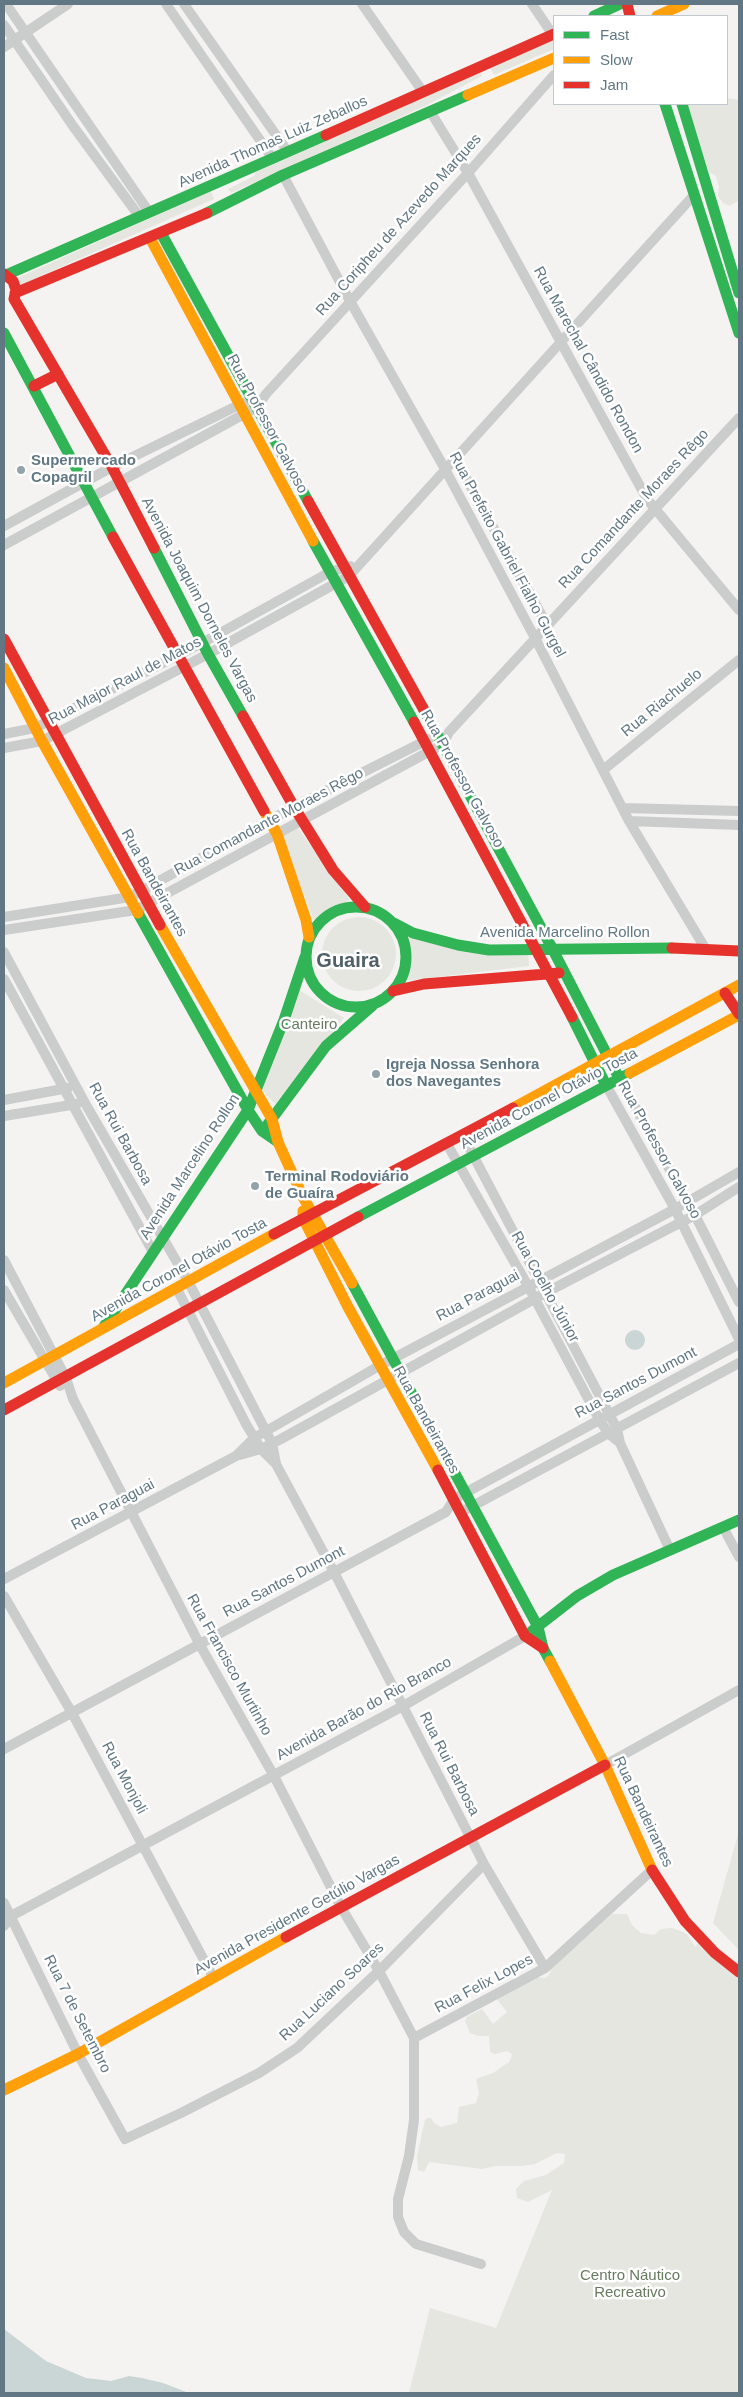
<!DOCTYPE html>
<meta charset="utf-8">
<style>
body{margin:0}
#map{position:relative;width:743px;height:2397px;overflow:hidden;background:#f4f3f1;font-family:Arial,sans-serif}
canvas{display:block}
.frame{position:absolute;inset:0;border:5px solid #617884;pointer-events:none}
.legend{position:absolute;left:553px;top:15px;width:175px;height:90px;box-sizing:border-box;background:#fff;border:1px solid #c0c9ce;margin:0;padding:6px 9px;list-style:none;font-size:15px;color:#617884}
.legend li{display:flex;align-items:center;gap:10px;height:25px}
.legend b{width:25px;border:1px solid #c0c9ce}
</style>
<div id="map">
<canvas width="743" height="2397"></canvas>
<div class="frame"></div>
<ul class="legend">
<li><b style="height:6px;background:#30b455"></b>Fast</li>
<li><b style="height:6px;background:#ff9f0a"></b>Slow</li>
<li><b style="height:6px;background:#e5322d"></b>Jam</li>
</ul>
</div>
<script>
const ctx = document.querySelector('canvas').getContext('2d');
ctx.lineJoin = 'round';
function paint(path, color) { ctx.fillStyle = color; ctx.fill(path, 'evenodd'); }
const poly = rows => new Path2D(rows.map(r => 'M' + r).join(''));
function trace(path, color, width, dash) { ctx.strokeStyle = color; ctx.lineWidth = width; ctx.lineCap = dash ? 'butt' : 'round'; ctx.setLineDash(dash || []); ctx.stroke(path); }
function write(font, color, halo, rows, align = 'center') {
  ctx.font = font + ' Arial,sans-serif'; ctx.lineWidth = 5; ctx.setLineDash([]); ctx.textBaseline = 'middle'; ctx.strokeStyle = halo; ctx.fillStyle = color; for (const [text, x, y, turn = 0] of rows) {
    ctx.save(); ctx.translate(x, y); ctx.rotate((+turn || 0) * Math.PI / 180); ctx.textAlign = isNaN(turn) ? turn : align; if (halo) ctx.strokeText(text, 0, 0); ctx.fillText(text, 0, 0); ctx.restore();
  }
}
const green = poly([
 [554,40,554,49,494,75,490,68],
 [480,72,482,76,425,106,231,193,228,189,254,176,256,172],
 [727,98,739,100,739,200,730,206,723,203,718,196,719,187,716,176,709,172,684,104,727,104],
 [211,191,214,199,18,286,15,279],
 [298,828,350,900,314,921,282,837],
 '322 954a37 37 0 1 1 74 0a37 37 0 1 1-74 0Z',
 [405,935,528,952,529,966,403,981,407,958],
 [299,990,344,1018,275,1104,259,1087],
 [739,1831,739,1950,713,1923],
 [612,1914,627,1914,632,1925,641,1933,654,1935,661,1929,672,1928,683,1932,687,1934,695,1947,699,1942,739,1977,739,2393,409,2393,430,2308,496,2328,552,2190,528,2202,517,2198,516,2189,524,2181,546,2175,564,2163,565,2154,557,2153,535,2164,522,2166,496,2166,482,2169,429,2162,424,2172,418,2170,417,2156,425,2120,427,2118,431,2118,434,2123,441,2127,457,2123,459,2107,476,2103,479,2093,476,2079,493,2073,509,2062,511,2058,512,2054,507,2051,495,2054,490,2052,489,2036,478,2036,470,2033,465,2021,467,2017,482,2009,493,2024,507,2012,495,1997,535,1977,545,1978,549,1975,552,1967]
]);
const water = poly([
 '625 1340a10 10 0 1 1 20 0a10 10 0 1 1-20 0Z',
 [4,2329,46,2361,86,2378,111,2381,129,2376,142,2378,163,2383,189,2393,4,2393]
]);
const street = poly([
 [6,4,149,212],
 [166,4,273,159],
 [184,4,288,152],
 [362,4,423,92],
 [532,4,553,35],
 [4,25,73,126,139,216],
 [4,47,68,4],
 [430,111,468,173,647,499,739,610],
 [283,175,350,301,445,469,535,638,629,821,705,948],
 [455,458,547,625],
 [4,526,112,467,245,402],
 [4,545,257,407,266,394,468,173,554,75],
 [4,734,35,728,202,643,330,572,350,566],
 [4,748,42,741,208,654,349,576,694,195],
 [603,770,739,660],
 [623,808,739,811],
 [629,821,739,825],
 [4,917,130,897,294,807,429,739],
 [4,930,136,910,443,744,449,732,739,418],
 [4,952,85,1103,189,1283,272,1443,276,1464],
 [4,979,153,1252],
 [619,1078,695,1215,739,1302],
 [606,1085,675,1209,739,1339],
 [4,1100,68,1088],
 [4,1116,77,1104],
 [463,1136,617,1429,620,1443,670,1550],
 [447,1144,528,1286,599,1419,608,1433,620,1443],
 [4,1260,66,1378,73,1399,200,1645,274,1776,341,1907,379,1971,414,2038,414,2120,409,2156,398,2199,398,2217,404,2232,416,2244,481,2264],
 [177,1289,246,1424,261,1449,276,1464,334,1572,484,1864,545,1968],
 [4,1290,60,1386],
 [237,1455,254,1438,379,1366,675,1209,739,1172],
 [467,1509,739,1363],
 [723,1527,739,1557],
 [4,1579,236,1456,261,1449,281,1439,545,1293,695,1215,739,1187],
 [4,1596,72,1713,213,1977],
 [4,1749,446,1512,454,1499,465,1493,739,1344],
 [605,1765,739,1690],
 [4,1903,78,2054,125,2139,181,2113,259,2073,297,2048,379,1971,484,1864],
 [4,1926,11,1916,403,1706,525,1636],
 [414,2038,545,1968,652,1870]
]);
const fast = poly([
 [594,16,620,4],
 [665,104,739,333],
 [682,104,739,293],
 [207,213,283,175,468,95],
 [161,233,308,501],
 [6,275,326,135],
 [4,333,113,537],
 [313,541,414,722],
 [154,548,208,654,243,716],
 [424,710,552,948,619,1078],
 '306 957a50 50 0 1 1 100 0a50 50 0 1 1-100 0Z',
 [138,913,248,1110,262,1131,278,1142],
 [394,923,413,933,458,945,489,950,672,948],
 [572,1017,606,1085],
 [268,1124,326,1046,372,1006],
 [358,1217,630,1073],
 [352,1283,538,1627,543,1648,550,1661],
 [103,1328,248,1110,284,1020,305,957],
 [532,1631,577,1596,613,1575,739,1520]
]);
const slow = poly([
 [657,16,684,4],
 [468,95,554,58],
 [150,238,313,541],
 [4,668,42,741,138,913],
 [264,811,277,834,306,920,309,937],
 [160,925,272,1119,278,1142,303,1197,352,1283],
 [630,1073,739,1015],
 [513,1108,739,985],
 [303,1211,303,1218,348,1307,438,1470],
 [4,1383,274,1234],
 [550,1661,605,1765,652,1870],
 [4,2090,78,2054,286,1937]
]);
const jam = poly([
 [627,4,630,16],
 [326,135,554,34],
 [4,274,13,281,16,290,14,299,112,467,154,548],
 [15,293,207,213],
 [34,386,58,374],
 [308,501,424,710],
 [113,537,264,811],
 [4,639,160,925],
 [243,716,294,807,333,870,365,907],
 [414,722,572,1017],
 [672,948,739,951],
 [393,991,424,984,559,973],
 [725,993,739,1014],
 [274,1234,513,1108],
 [4,1410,358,1217],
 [438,1470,525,1636,543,1648],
 [652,1870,685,1921,715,1953,739,1972],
 [286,1937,605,1765]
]);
const markers = [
 [21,470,5,"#94a3aa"],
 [376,1074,5,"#94a3aa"],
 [255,1186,5,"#94a3aa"]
];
const streetNames = [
 ["Avenida Thomas Luiz Zeballos",273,142,-24],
 ["Rua Coripheu de Azevedo Marques",399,225,-48],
 ["Rua Marechal Cândido Rondon",588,360,61],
 ["Rua Professor Galvoso",267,424,62],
 ["Rua Comandante Moraes Rêgo",634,509,-47],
 ["Rua Prefeito Gabriel Fialho Gurgel",507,555,62],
 ["Avenida Joaquim Dorneles Vargas",199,600,62],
 ["Rua Major Raul de Matos",125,681,-28],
 ["Rua Riachuelo",662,703,-39],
 ["Rua Professor Galvoso",462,779,61],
 ["Rua Comandante Moraes Rêgo",269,822,-28],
 ["Rua Bandeirantes",154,883,61],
 ["Avenida Marcelino Rollon",565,933],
 ["Avenida Coronel Otávio Tosta",549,1099,-28],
 ["Rua Rui Barbosa",120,1134,61],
 ["Rua Professor Galvoso",659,1150,61],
 ["Avenida Marcelino Rollon",190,1167,-57],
 ["Avenida Coronel Otávio Tosta",179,1270,-29],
 ["Rua Coelho Júnior",545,1287,61],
 ["Rua Paraguai",478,1296,-28],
 ["Rua Santos Dumont",636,1383,-28],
 ["Rua Bandeirantes",426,1420,61],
 ["Rua Paraguai",113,1505,-28],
 ["Rua Santos Dumont",284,1582,-28],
 ["Rua Francisco Murtinho",229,1665,61],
 ["Avenida Barão do Rio Branco",364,1709,-29],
 ["Rua Rui Barbosa",449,1764,63],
 ["Rua Monjoli",124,1778,62],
 ["Rua Bandeirantes",643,1812,65],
 ["Avenida Presidente Getúlio Vargas",297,1915,-29],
 ["Rua Felix Lopes",484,1984,-28],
 ["Rua Luciano Soares",332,1992,-43],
 ["Rua 7 de Setembro",77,2014,63]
];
const poiNames = [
 ["Supermercado",31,461],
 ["Copagril",31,478],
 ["Igreja Nossa Senhora",386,1065],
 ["dos Navegantes",386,1082],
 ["Terminal Rodoviário",265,1177],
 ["de Guaíra",265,1194]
];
const parkNames = [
 ["Canteiro",309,1025],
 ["Centro Náutico",630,2276],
 ["Recreativo",630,2293]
];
const districtNames = [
 ["Guaira",348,961]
];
paint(green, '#e4e6df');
paint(water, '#cad5d6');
trace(street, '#cbcccc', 10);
trace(fast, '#30b455', 11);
trace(slow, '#ff9f0a', 11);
trace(jam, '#e5322d', 11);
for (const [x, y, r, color] of markers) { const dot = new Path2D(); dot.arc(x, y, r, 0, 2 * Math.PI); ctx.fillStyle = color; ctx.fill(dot); trace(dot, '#fff', 2); }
write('15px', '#617884', '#fff', streetNames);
write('bold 15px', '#617884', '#fff', poiNames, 'left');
write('15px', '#687a60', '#fff', parkNames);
write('bold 20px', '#4f6068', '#fff', districtNames);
</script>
